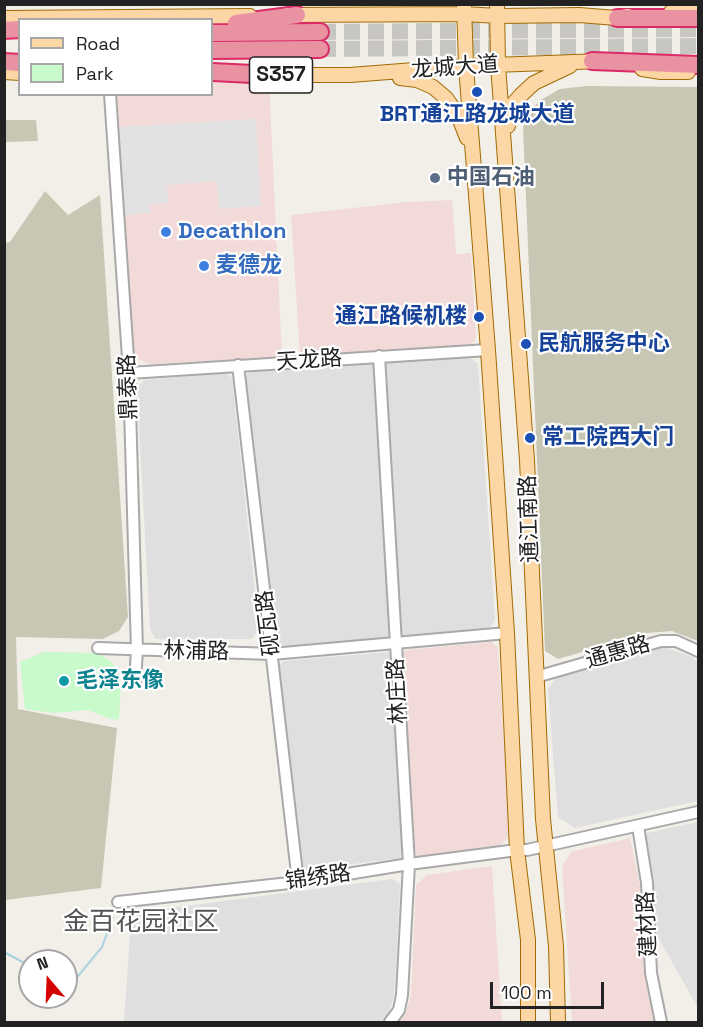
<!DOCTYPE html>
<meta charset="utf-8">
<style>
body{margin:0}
#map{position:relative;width:703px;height:1027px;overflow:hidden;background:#f2efe9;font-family:"Space Grotesk",sans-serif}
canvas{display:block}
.frame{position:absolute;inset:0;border:6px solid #222;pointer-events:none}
.legend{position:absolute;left:18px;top:18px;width:195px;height:78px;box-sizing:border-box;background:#fff;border:2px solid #a7a7a7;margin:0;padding:8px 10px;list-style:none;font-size:18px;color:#222}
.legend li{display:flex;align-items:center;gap:12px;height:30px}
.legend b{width:30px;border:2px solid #a7a7a7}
.north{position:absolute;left:18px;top:949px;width:60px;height:60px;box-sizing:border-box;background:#fff;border:2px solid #a7a7a7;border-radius:50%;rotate:341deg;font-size:16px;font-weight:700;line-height:24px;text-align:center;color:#222}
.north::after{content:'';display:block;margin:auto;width:21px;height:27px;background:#d40000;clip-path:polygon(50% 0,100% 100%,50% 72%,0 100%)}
.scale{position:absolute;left:490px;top:982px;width:114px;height:27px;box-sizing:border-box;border:3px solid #222;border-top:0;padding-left:8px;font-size:18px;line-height:21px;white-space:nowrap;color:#222;-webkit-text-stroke:4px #fff;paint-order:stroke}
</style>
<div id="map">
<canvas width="703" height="1027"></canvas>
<div class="frame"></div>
<ul class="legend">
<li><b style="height:8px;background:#fcd6a4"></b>Road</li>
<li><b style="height:16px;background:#c8facc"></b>Park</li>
</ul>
<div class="north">N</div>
<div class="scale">100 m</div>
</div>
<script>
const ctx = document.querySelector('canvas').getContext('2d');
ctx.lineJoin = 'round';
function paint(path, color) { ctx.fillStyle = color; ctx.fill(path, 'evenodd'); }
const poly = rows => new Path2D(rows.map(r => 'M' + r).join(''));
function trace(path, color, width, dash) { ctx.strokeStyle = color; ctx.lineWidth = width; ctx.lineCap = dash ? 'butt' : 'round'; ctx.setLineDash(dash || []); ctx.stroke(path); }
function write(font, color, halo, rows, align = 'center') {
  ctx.font = font + ' "Space Grotesk","Noto Sans SC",sans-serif'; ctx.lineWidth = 4.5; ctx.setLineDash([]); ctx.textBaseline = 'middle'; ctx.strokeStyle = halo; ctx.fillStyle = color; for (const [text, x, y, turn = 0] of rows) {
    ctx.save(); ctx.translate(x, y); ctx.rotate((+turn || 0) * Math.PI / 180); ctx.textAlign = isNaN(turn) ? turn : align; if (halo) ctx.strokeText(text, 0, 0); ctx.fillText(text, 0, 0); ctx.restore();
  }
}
const residential = poly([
 [469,357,478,364,495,619,490,628,285,647,275,639,245,376,252,371],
 [227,373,232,378,259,629,251,639,155,639,150,629,137,388,144,380],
 [665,647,693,657,698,664,698,801,575,828,558,817,548,689,556,678],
 [388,652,392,658,403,853,400,858,307,870,298,864,276,668,284,661],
 [698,822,698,1008,655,932,652,888,643,834],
 [392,879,400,884,395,984,393,1001,387,1017,381,1022,124,1022,131,920,140,912]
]);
const commercial = poly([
 [269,80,282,357,149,364,138,359,130,349,115,95,212,94,212,83],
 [452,200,456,254,471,253,476,339,470,346,300,356,291,215,406,202],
 [492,642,498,648,510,836,498,847,418,856,413,851,402,654,406,650],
 [630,838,640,886,644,974,654,1022,572,1022,562,866,571,852],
 [492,866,502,1022,399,1022,406,1013,411,995,416,885,427,875]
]);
const construction = poly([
 [586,86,698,87,698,641,672,631,647,633,558,659,545,651,523,127,527,115,539,101,560,89],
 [4,120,36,120,38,141,5,142],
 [45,191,68,215,100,195,128,617,119,631,103,639,16,637,18,709,117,728,101,888,5,900,5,243,10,242]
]);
const park = poly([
 [44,652,97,653,109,660,118,670,121,683,119,720,108,718,88,710,54,713,25,709,20,662]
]);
const parking = poly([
 [256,119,261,206,219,209,217,181,167,185,168,203,150,204,150,213,125,215,119,127]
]);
const stream = poly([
 [4,952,30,966],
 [66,982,74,981,102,947,113,917]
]);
const highwayTunnel = poly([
 [320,32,698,29],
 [320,49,698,46]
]);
const minor = poly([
 [110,94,129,373,137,650,135,681],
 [379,356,409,864,402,995,399,1010,390,1022],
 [238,365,298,882],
 [129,373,488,350],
 [98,648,272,654,507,633],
 [536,677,661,641,676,641,698,651],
 [638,826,647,883,651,973,661,1022],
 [118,902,298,882,409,864,517,850,527,850,698,812]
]);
const major = poly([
 [464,4,466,66,488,350,507,633,517,850,528,940,528,1022],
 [497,4,498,65,527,460,543,819,556,946,558,1022],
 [671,12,698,9],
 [287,15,464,14,498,16,579,15,617,18,628,16],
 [4,18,250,16],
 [642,69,661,72,688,72],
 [4,72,20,73],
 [265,75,350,75,466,66,602,61],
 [400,78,417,80,433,87,446,98,458,115,467,138],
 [508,126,512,105,521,95,534,83,570,66]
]);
const highway = poly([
 [617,18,698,18],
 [236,23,297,15],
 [4,30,20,29],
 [212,33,320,32],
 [212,50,320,49],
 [592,61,698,65],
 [4,62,20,63],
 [212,72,273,75]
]);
const markers = [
 [477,92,6,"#1a4fb4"],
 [435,178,6,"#5c6f8a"],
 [166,232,6,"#3f7fe0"],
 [204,266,6,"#3f7fe0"],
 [479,317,6,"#1a4fb4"],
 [526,344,6,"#1a4fb4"],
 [530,438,6,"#1a4fb4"],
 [64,681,6,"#0f9aa8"]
];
const shields = [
 [281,75,63]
];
const shieldNames = [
 ["S357",281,75]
];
const streetNames = [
 ["龙城大道",455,68,-4],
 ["天龙路",309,361,-4],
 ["鼎泰路",129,387,-92],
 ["通江南路",530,519,-92],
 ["砚瓦路",269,623,-97],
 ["林浦路",196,652,1],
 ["通惠路",618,653,-16],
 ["林庄路",398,691,-93],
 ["锦绣路",318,878,-8],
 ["建材路",648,924,-93]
];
const transitNames = [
 ["BRT通江路龙城大道",477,115,"center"],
 ["通江路候机楼",467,317,"right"],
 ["民航服务中心",538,344],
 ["常工院西大门",542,438]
];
const serviceNames = [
 ["中国石油",447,178]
];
const shopNames = [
 ["Decathlon",178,232],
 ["麦德龙",216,266]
];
const cultureNames = [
 ["毛泽东像",76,681]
];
const quarterNames = [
 ["金百花园社区",141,923]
];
paint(residential, '#e0dfdf');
paint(commercial, '#f2dad9');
paint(construction, '#c7c7b4');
paint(park, '#c8facc');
paint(parking, '#e2e2e2');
trace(stream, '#aad3df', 2);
trace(highwayTunnel, '#c8c6c1', 16, [16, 8]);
trace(minor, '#a9a9a9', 14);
trace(major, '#a06b00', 16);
trace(highway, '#dc2a67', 20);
trace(minor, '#fff', 10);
trace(major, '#fcd6a4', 14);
trace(highway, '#e892a2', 16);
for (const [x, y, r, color] of markers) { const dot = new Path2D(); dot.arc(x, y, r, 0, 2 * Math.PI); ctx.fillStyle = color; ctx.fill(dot); trace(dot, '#fff', 2); }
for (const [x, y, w] of shields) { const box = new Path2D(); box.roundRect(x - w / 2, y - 18, w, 36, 4.5); ctx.fillStyle = '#fff'; ctx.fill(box); trace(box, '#222', 1.5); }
write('bold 21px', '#222', null, shieldNames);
write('22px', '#222', '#fff', streetNames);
write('bold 22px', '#164399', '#fff', transitNames, 'left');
write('bold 22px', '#4e5e75', '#fff', serviceNames, 'left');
write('bold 22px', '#366cbe', '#fff', shopNames, 'left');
write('bold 22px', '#0d838f', '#fff', cultureNames, 'left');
write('26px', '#555', '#fff', quarterNames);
</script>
